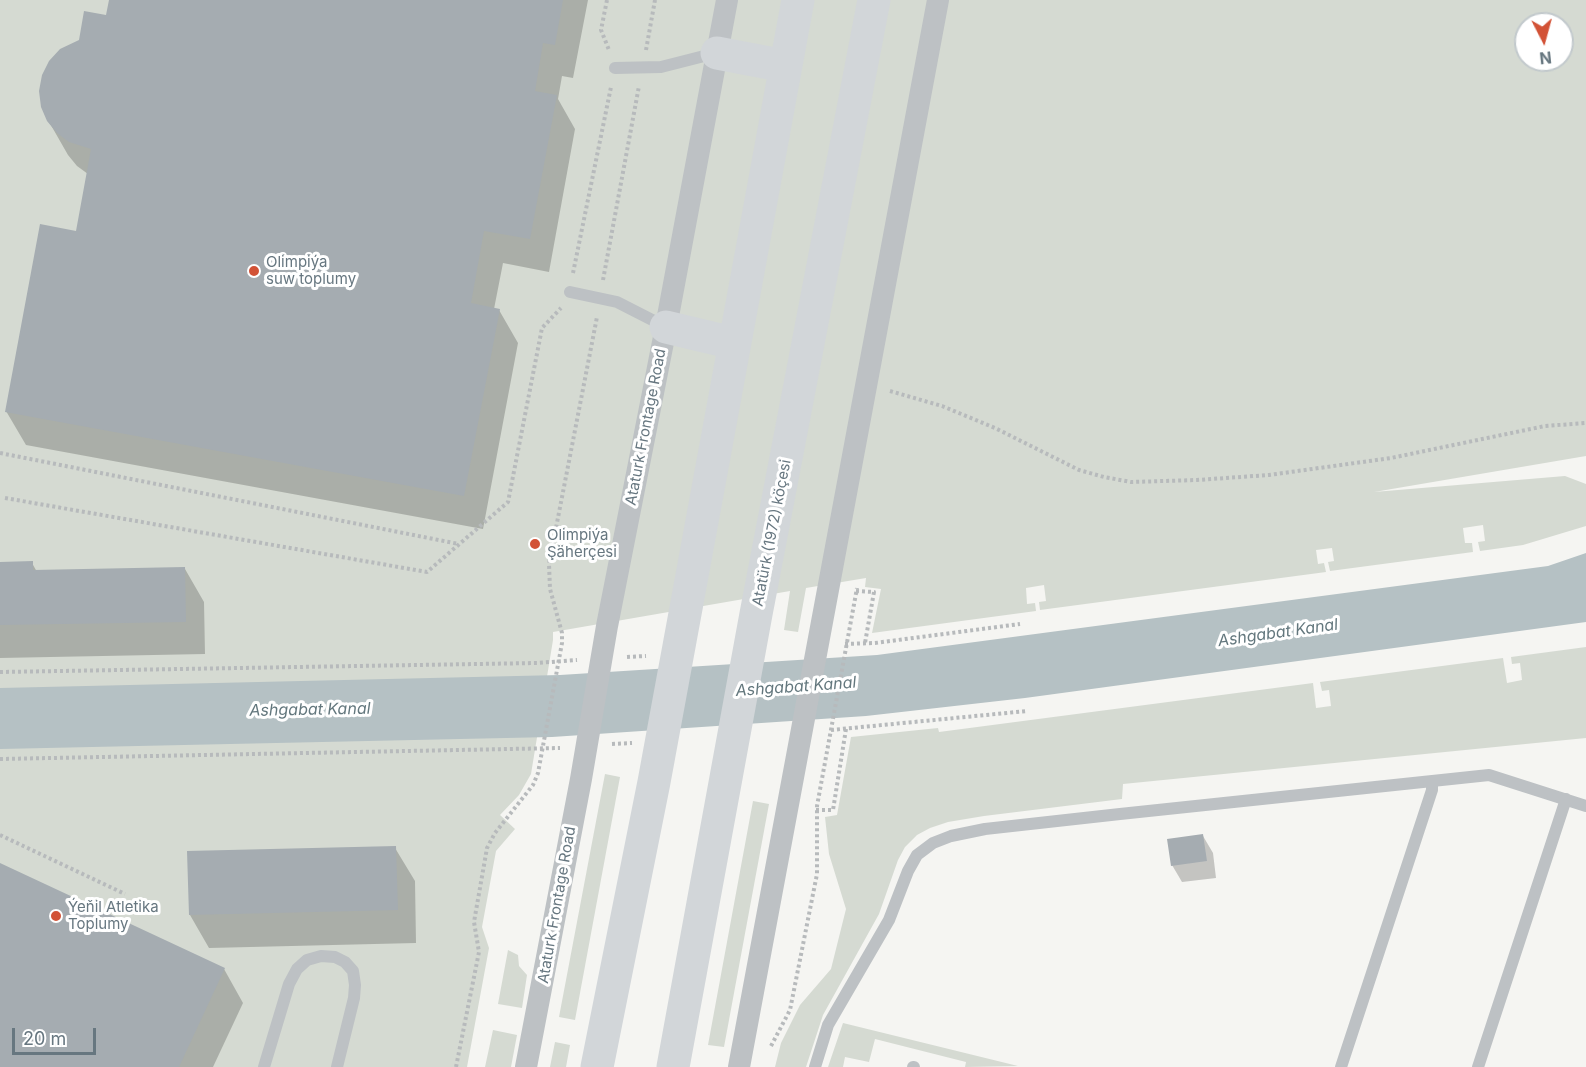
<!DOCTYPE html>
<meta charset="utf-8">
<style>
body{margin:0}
#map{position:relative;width:1586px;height:1067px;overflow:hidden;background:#f5f5f2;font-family:Inter,sans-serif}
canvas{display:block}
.north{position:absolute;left:1514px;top:12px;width:60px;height:60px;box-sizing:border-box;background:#fff;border:2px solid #c2c9cc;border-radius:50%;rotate:174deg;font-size:16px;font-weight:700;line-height:24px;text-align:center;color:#677780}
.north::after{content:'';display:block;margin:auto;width:21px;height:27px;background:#d25236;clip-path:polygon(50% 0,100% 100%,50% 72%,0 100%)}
.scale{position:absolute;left:12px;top:1028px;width:84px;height:27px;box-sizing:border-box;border:3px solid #677780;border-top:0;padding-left:8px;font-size:18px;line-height:21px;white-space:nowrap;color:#677780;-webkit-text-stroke:4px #fff;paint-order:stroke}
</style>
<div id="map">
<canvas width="1586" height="1067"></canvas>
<div class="north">N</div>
<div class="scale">20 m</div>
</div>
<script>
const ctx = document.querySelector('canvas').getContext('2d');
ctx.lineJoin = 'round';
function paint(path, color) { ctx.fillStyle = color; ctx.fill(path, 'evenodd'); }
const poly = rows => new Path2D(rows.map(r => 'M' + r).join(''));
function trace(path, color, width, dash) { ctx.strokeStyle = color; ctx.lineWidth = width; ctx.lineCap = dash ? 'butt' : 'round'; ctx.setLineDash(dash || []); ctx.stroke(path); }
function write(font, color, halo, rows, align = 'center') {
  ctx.font = font + ' Inter,sans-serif'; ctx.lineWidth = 6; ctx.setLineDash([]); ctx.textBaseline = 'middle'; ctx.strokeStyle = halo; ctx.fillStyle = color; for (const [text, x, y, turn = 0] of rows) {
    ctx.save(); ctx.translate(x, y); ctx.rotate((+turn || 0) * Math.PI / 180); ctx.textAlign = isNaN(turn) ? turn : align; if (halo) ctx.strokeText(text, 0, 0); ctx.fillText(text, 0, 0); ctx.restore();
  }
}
const green = poly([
 [0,0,1586,0,1586,456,1374,492,1565,476,1586,484,1586,526,1523,545,1480,551,1478,542,1485,541,1483,525,1463,528,1465,543,1472,543,1473,552,1330,571,1328,562,1334,561,1332,548,1316,550,1318,564,1324,563,1326,572,1040,610,1039,602,1046,601,1044,585,1026,588,1027,604,1035,603,1036,611,872,633,881,589,865,587,866,578,806,588,798,632,784,630,790,591,553,632,553,640,531,774,519,795,500,815,515,829,496,851,482,927,489,948,467,1067,0,1067],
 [1526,24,1562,24,1562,60,1526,60],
 [1586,647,1586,738,1123,784,1122,799,984,816,948,822,930,828,917,835,905,847,898,860,879,914,823,1015,806,1067,775,1067,781,1043,800,1005,831,969,846,909,829,854,825,817,837,815,851,737,938,728,939,732,1313,683,1316,708,1331,706,1329,690,1322,691,1320,682,1503,658,1507,683,1522,680,1520,663,1512,664,1511,657],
 [605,774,620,777,575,1020,559,1017],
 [753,801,769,804,724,1047,708,1045],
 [508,950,518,955,519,966,527,975,522,1008,498,1004],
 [843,1023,1018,1066,965,1067,966,1062,875,1039,869,1062,845,1057,843,1067,828,1067],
 [493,1030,517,1035,511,1067,485,1067],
 [555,1042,570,1045,566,1067,550,1067]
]);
const water = poly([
 [1586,553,1586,622,1025,698,866,716,552,737,0,749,0,688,560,675,877,655,1548,566]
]);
const shadow = poly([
 [111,0,588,0,573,78,562,76,558,99,575,129,549,272,503,263,494,309,499,310,518,343,483,529,26,445,6,411,77,232,88,174,77,166,68,155,48,120,80,41,107,17],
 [0,563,32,563,37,572,185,569,204,602,205,654,0,658],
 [1203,836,1213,853,1216,878,1182,882,1172,865],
 [395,848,415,881,416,943,209,948,190,915],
 [0,865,224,969,243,1003,213,1067,0,1067]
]);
const building = poly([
 [109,0,563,0,555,45,543,43,535,91,557,95,530,239,484,231,471,303,500,309,464,496,5,412,40,224,76,231,91,149,69,142,57,133,47,121,41,107,39,91,42,75,49,61,60,49,79,40,84,11,106,15],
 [33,561,33,570,185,567,186,622,0,625,0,562],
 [1203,834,1207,861,1171,866,1167,839],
 [396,846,398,910,189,915,187,851],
 [0,863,225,968,179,1067,0,1067]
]);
const path = poly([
 [607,0,601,30,609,50],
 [646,50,655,0],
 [573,273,611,87],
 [603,280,639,86],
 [890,391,942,406,995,428,1079,470,1104,477,1131,482,1197,480,1269,475,1391,458,1545,426,1586,423],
 [0,453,459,544],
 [5,498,427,572,508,502,542,328,561,308],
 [856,591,874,592,865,643],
 [845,644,875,643,1020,624],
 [627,657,646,656],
 [0,672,537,663,577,660],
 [831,730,1027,711],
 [612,744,632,743],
 [0,759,560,748],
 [816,810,833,810,846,729],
 [0,835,125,894],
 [771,1046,790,1010,817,874,817,806,857,588],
 [456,1067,479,952,474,922,487,848,495,833,533,785,538,773,562,643,562,633,550,589,549,564,597,317]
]);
const service = poly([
 [615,68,661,67,716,53],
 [570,292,617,302,666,327],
 [264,1067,289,984,297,969,307,960,321,956,335,957,345,962,353,971,355,985,354,998,337,1067],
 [815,1067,828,1025,889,920,908,871,917,855,933,843,951,836,985,829,1120,814,1489,775,1586,806],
 [913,1067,914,1067],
 [1341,1067,1432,790,1432,781],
 [1478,1067,1566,799]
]);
const minor = poly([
 [526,1067,581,779,607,626,666,327,727,0],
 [739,1067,938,0]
]);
const secondary = poly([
 [717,53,785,66],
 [666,327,733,343],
 [597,1067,654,782,798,0],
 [673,1067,756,614,874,0]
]);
const markers = [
 [254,271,6,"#d25236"],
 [535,544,6,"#d25236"],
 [56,916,6,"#d25236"]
];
const poiNames = [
 ["Olimpiýa",266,262],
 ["suw toplumy",266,279],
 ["Olimpiýa",547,535],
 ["Şäherçesi",547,552],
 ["Ýeňil Atletika",68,907],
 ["Toplumy",68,924]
];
const streetNames = [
 ["Ataturk Frontage Road",646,427,-79],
 ["Atatürk (1972) köçesi",772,533,-79],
 ["Ataturk Frontage Road",557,905,-80]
];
const waterNames = [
 ["Ashgabat Kanal",1278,633,-8],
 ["Ashgabat Kanal",796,687,-4],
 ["Ashgabat Kanal",310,710,-1]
];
paint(green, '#d5dad2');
paint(water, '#b5c1c4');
paint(shadow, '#0003');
paint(building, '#a5acb1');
trace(path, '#b7babc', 4, [3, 3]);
trace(service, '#bdc1c4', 12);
trace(minor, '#bdc1c4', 22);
trace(secondary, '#d2d6d9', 33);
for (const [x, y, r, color] of markers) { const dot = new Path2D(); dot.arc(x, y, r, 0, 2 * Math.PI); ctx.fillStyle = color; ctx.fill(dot); trace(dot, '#fff', 2); }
write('15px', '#677780', '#fff', poiNames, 'left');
write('15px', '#677780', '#fff', streetNames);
write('italic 16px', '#63777d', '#fff', waterNames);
</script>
